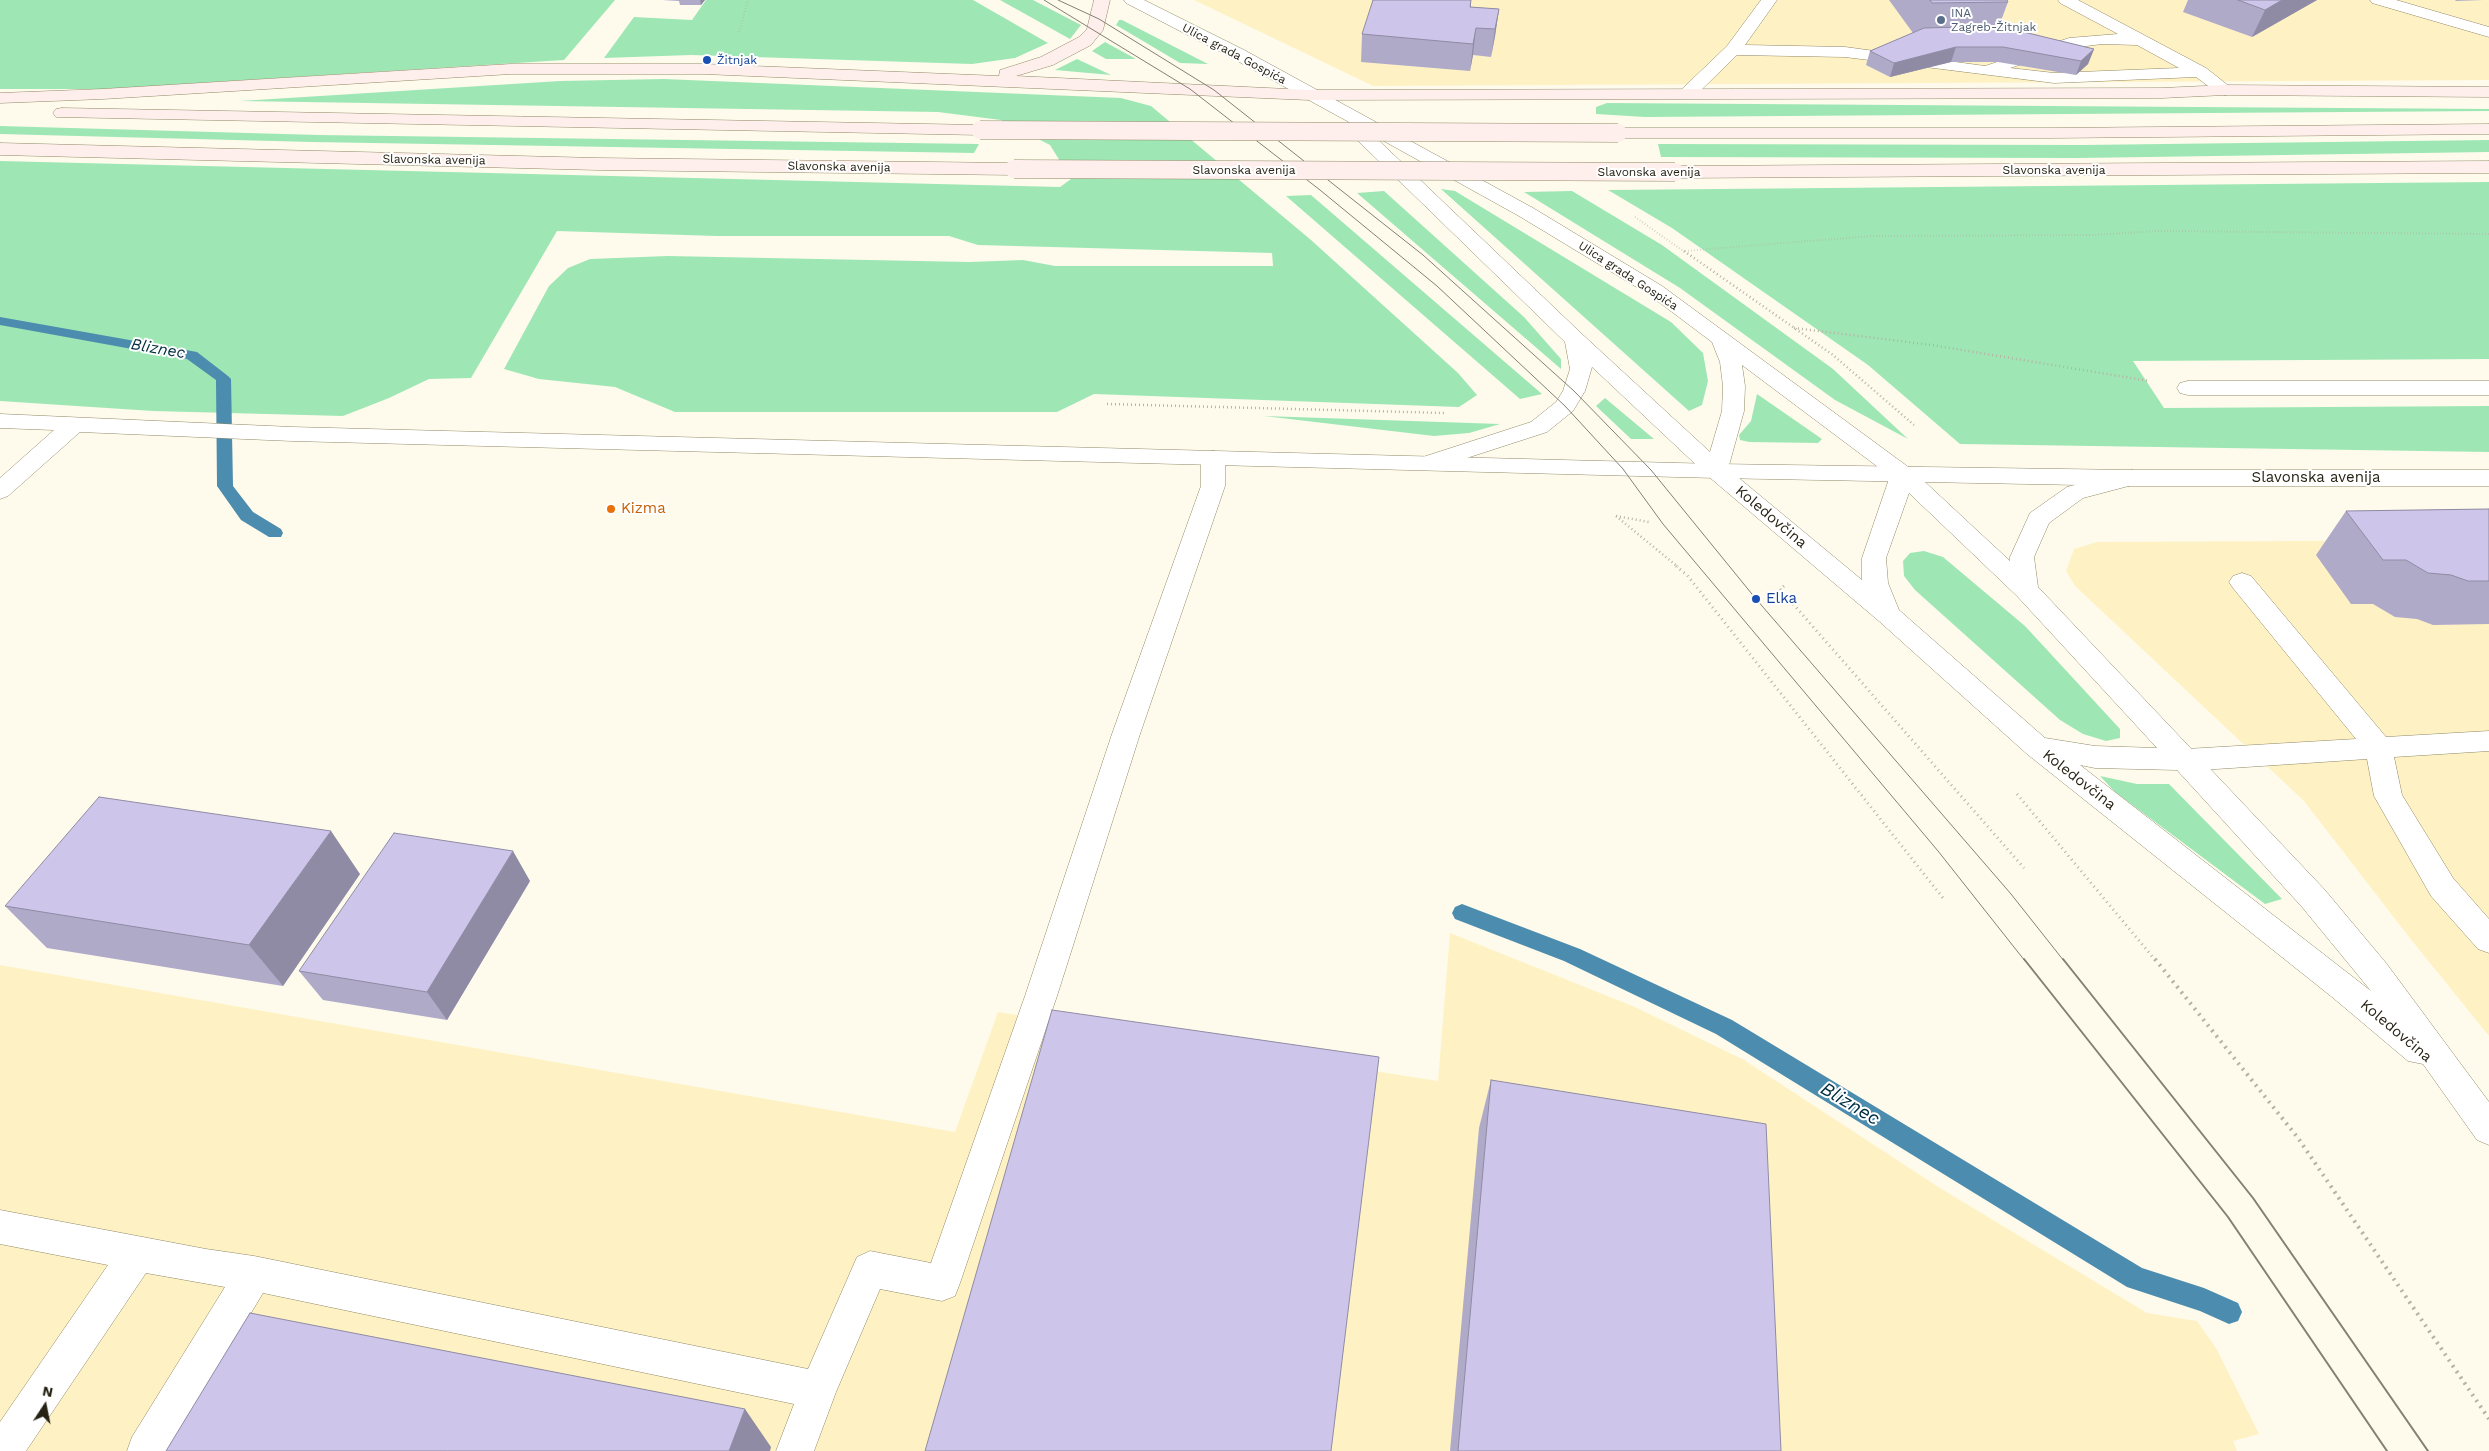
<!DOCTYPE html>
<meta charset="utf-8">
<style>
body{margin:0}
#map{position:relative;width:2489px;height:1451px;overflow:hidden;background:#fefbec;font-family:"Work Sans",sans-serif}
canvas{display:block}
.north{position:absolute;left:20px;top:1381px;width:50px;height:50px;-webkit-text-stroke:4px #fff;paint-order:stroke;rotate:11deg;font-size:14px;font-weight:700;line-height:20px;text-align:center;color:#262214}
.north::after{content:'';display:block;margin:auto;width:18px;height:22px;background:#262214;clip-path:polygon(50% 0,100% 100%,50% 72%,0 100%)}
</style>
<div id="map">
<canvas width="2489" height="1451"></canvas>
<div class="north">N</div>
</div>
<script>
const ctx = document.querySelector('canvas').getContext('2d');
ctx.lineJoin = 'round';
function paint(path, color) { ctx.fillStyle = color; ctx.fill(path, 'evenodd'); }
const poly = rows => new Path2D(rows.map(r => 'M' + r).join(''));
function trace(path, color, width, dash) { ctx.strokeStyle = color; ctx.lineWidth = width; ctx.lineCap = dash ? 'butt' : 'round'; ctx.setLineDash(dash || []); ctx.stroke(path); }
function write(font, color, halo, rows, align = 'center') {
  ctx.font = font + ' "Work Sans",sans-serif'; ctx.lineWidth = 4; ctx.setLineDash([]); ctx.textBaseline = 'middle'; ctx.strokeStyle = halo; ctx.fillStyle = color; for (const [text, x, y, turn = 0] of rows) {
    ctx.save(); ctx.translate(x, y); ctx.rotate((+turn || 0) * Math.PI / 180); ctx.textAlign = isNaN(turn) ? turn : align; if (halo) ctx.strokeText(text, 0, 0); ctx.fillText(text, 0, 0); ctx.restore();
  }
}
const built = poly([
 [1194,0,2489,0,2489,80,1373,86],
 [2489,540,2489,1036,2409,937,2304,801,2075,586,2066,571,2074,549,2097,542],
 [1450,933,1635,1007,1744,1060,1940,1188,2147,1313,2197,1321,2216,1348,2259,1434,2233,1441,2237,1451,0,1451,0,965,955,1132,998,1012,1438,1081]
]);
const green = poly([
 [0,0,615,0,564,60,104,89,0,89],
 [706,0,973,0,1048,43,1015,58,972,64,691,55,604,58,634,17,692,20],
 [1000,0,1033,0,1081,25,1070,39],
 [1119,20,1122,20,1208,64,1180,63,1116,25],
 [1105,42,1136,59,1106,59,1092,51],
 [1077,59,1111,75,1055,70],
 [664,79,1121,98,1151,106,1311,240,1458,373,1477,395,1459,407,1094,394,1057,412,675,412,615,387,539,379,504,369,549,286,568,268,590,259,668,256,969,262,1023,260,1055,266,1273,266,1272,253,978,245,949,236,717,236,557,231,471,378,429,379,389,398,343,416,153,411,0,401,0,161,1060,187,1071,179,1050,145,1001,120,938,112,240,101,560,81],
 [1607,103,2489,109,2489,111,1645,117,1596,114,1596,107],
 [0,126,319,135,979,144,974,153,312,142,0,134],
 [2489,140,2489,152,2079,158,1661,157,1658,144,2083,145],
 [2489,182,2489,359,2133,361,2164,408,2489,406,2489,452,1960,444,1868,365,1672,228,1608,190],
 [1441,189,1455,191,1671,322,1703,353,1708,381,1702,405,1689,411],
 [1384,191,1524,317,1561,359,1561,369,1357,193],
 [1572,191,1662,245,1833,369,1908,439,1835,400,1680,288,1524,192],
 [1311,195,1542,394,1520,399,1286,196],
 [1757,394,1822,439,1818,443,1749,442,1740,440,1739,435,1751,421],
 [1605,398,1654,439,1631,439,1596,406],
 [1264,416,1500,424,1469,433,1434,436],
 [1924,551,1943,557,2025,626,2120,729,2120,738,2106,741,2083,734,2060,720,1915,590,1904,576,1903,561,1910,553],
 [2100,776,2137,784,2169,784,2282,899,2265,904,2115,792]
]);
const stream = poly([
 [0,317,197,352,228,376,231,379,233,486,253,512,281,529,283,533,281,537,269,537,241,520,217,486,216,380,187,359,0,325,0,317],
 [1462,904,1580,949,1732,1020,2142,1268,2204,1288,2238,1303,2242,1312,2238,1321,2229,1324,2200,1311,2127,1287,1716,1034,1564,961,1455,919,1452,913,1455,907,1462,904]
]);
const pathFar3 = poly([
 [739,32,748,0],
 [1635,217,1686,253],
 [1685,251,1871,236,2092,235,2159,231,2489,234]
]);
const pathFar2 = poly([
 [1684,251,1833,355,1914,425],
 [1794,328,1932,345,2149,381],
 [1107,404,1444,413],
 [1616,516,1678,567],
 [1616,516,1649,522]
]);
const pathFar1 = poly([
 [1676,566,1687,575,1943,898],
 [1784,586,1780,589,2024,868],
 [2017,794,2156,961]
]);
const path = poly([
 [2155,959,2298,1138,2489,1419]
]);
const service = poly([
 [1761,0,1777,0,1745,45,1845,47,1985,66,2069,38,2118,34,2060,3,2058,0,2078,0,2206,68,2234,90,2231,94,2225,95,2219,94,2196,77,2054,83,1845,57,1737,55,1694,97,1682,97,1679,93,1682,89,1727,46,1761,0],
 [2102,44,2137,45,2179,68,2054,73,2010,68,2071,48,2102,44],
 [2370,0,2396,0,2489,27,2489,37,2372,3,2370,0],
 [2188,381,2489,381,2489,395,2188,395,2180,393,2177,388,2180,383,2188,381],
 [1213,451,1221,453,1225,458,1225,486,1140,734,1057,996,960,1283,955,1296,942,1301,880,1289,836,1392,814,1451,776,1451,794,1404,263,1293,168,1451,127,1451,132,1437,225,1287,146,1273,26,1451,0,1451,0,1422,108,1265,0,1244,0,1210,206,1249,254,1256,808,1369,857,1257,870,1251,931,1263,1025,996,1112,734,1201,486,1201,458,1205,453,1213,451],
 [2242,573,2251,576,2386,737,2489,731,2489,751,2394,757,2402,795,2453,878,2489,919,2489,953,2478,949,2431,896,2374,796,2367,759,2186,771,2176,768,2172,760,2176,752,2186,749,2356,739,2233,588,2229,582,2233,576,2242,573]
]);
const minor = poly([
 [0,414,292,427,1716,464,2132,470,2489,470,2489,486,2132,486,1716,478,292,441,80,432,8,496,0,499,0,478,54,430,0,428,0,414]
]);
const tertiary = poly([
 [1124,0,1144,0,1244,50,1533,208,1662,286,1911,469,2010,561,2010,557,2030,513,2067,487,2132,470,2140,473,2144,478,2140,483,2083,498,2049,523,2034,557,2038,587,2324,889,2386,963,2489,1102,2489,1145,2477,1140,2423,1064,2408,1061,2332,997,2027,754,1880,622,1708,476,1592,367,1585,391,1573,411,1547,432,1436,468,1428,470,1420,468,1416,463,1420,458,1531,422,1556,402,1563,391,1570,369,1565,342,1353,136,1350,132,1358,127,1232,58,1126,3,1124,0],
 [1373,135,1519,216,1648,294,1712,342,1720,362,1723,386,1722,411,1710,452,1583,335,1373,135],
 [1742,365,1890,476,1862,558,1862,580,1728,469,1744,411,1745,386,1742,365],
 [1909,493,2017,596,2157,748,2095,746,2045,738,1899,610,1888,583,1886,558,1909,493],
 [2080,765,2095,768,2177,770,2302,907,2371,991,2080,765]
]);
const secondary = poly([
 [1094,0,1110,0,1103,30,1091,45,1053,65,1016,76,1309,90,2162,88,2225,85,2489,87,2489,97,2225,95,2162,98,1309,100,704,74,511,74,103,99,0,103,0,93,103,89,511,64,704,64,999,76,1000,70,1041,57,1079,37,1087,29,1094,0],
 [62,108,980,125,986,126,989,130,986,134,980,135,56,117,53,113,56,109,62,108],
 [2489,124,2489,134,2049,138,1618,138,1612,137,1609,133,1612,129,1618,128,2049,128,2489,124],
 [0,143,598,158,1014,163,1021,165,1023,169,1021,173,1014,175,598,170,0,155,0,143],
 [2489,161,2489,173,1675,178,1668,176,1666,172,1668,168,1675,166,2489,161]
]);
const tramFar1 = poly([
 [1044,0,1190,89,1320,190,1437,286,1565,406,1623,469,1663,524,1938,851,2025,961],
 [1058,0,1099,19,1214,90,1423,255,1574,391,1651,470,1756,599,2011,894,2064,961]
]);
const tram = poly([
 [2024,959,2228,1217,2387,1451],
 [2063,959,2253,1198,2428,1451]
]);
const secondaryBridge = poly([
 [980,130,1618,133],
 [1014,169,1675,172]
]);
const wall = poly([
 [662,0,705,0,701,5,680,5,679,1],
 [1471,0,1471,7,1499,9,1495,36,1491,57,1473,55,1470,71,1361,62,1362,34],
 [1889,0,2007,0,2008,2,1999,26,2094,49,2088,64,2076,75,1998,62,1951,62,1890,77,1866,65,1870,51,1913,33],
 [2188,0,2317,0,2252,37,2183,12],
 [2455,0,2483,0,2456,1],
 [2489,509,2489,624,2433,625,2417,619,2395,617,2373,604,2351,604,2316,555,2346,511],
 [360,874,283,986,47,948,5,906],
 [530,881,447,1020,323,1000,299,971],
 [1491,1080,1781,1451,1450,1451,1479,1128]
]);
const shadedWall = poly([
 [700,0,705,0,701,5],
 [2282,0,2317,0,2252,37,2265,10],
 [1499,9,1495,36,1491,57,1495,29],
 [1476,28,1473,55,1470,71,1473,44],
 [1956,47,1951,62,1890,77,1894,63],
 [2094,49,2088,64,2076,75,2081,61],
 [331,831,360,874,283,986,249,945],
 [513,851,530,881,447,1020,427,992],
 [745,1409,771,1447,770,1451,729,1451]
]);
const building = poly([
 [1373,0,1471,0,1470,7,1499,9,1495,29,1476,28,1473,44,1362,34,1373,0],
 [1930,0,2007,0,2008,2,1932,3,1930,0],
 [2238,0,2282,0,2265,10,2238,0],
 [1999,26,2094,49,2081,61,2003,47,1956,47,1894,63,1870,51,1924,28,1999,26],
 [2489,509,2489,581,2468,581,2451,575,2428,573,2406,560,2383,560,2346,511,2489,509],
 [99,797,331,831,249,945,5,906,99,797],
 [394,833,513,851,427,992,299,971,394,833],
 [1052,1010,1379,1057,1331,1451,925,1451,1052,1010],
 [1491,1080,1766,1124,1781,1451,1458,1451,1491,1080],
 [250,1313,745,1409,729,1451,166,1451,250,1313]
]);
const markers = [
 [1941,20,5,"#5c6f8a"],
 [707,60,5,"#1a4fb4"],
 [611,509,5,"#e8710a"],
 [1756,599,5,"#1a4fb4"]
];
const farServicenames = [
 ["INA",1951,13],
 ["Zagreb-Žitnjak",1951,27]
];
const farStreetnames = [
 ["Ulica grada Gospića",1234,54,28],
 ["Slavonska avenija",434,160,1],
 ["Slavonska avenija",839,167,1],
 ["Slavonska avenija",1244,170],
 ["Slavonska avenija",2054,170],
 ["Slavonska avenija",1649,172],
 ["Ulica grada Gospića",1628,276,33]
];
const farTransitnames = [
 ["Žitnjak",717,60]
];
const streetNames = [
 ["Slavonska avenija",2316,478],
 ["Koledovčina",1771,517,40],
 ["Koledovčina",2079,780,38],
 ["Koledovčina",2396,1031,40]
];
const foodNames = [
 ["Kizma",621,509]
];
const transitNames = [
 ["Elka",1766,599]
];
const waterNames = [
 ["Bliznec",158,349,10]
];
const nearWaternames = [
 ["Bliznec",1850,1104,31]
];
paint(built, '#fef2c5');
paint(green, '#9ee7b4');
paint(stream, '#4c8cae');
trace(service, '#928967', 1);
trace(minor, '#928967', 1);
trace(tertiary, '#928967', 1);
trace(secondary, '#928967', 1);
trace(pathFar3, '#b5b2a3', 2, [0.5, 2.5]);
trace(pathFar2, '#b5b2a3', 2.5, [1, 3]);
trace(pathFar1, '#b5b2a3', 3, [1, 4]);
trace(path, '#b5b2a3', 4, [2, 5]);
paint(service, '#fff');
paint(minor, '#fff');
paint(tertiary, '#fff');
paint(secondary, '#feeeec');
trace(tramFar1, '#848072', 1);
trace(tram, '#848072', 2);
trace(secondaryBridge, '#928967', 19, []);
trace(secondaryBridge, '#feeeec', 18);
paint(wall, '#b0aac9');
paint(shadedWall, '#908ba4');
paint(building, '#cdc6ea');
trace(building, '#908ba4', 1);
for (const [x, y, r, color] of markers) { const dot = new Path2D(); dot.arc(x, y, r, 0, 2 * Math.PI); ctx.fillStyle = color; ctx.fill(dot); trace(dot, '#fff', 2); }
write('12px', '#4e5e75', '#fff', farServicenames, 'left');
write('12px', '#262214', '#fff', farStreetnames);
write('12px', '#164399', '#fff', farTransitnames, 'left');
write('15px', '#262214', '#fff', streetNames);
write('15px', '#c56008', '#fff', foodNames, 'left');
write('15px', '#164399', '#fff', transitNames, 'left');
write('italic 16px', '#012d42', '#fff', waterNames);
write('italic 19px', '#012d42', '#fff', nearWaternames);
</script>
